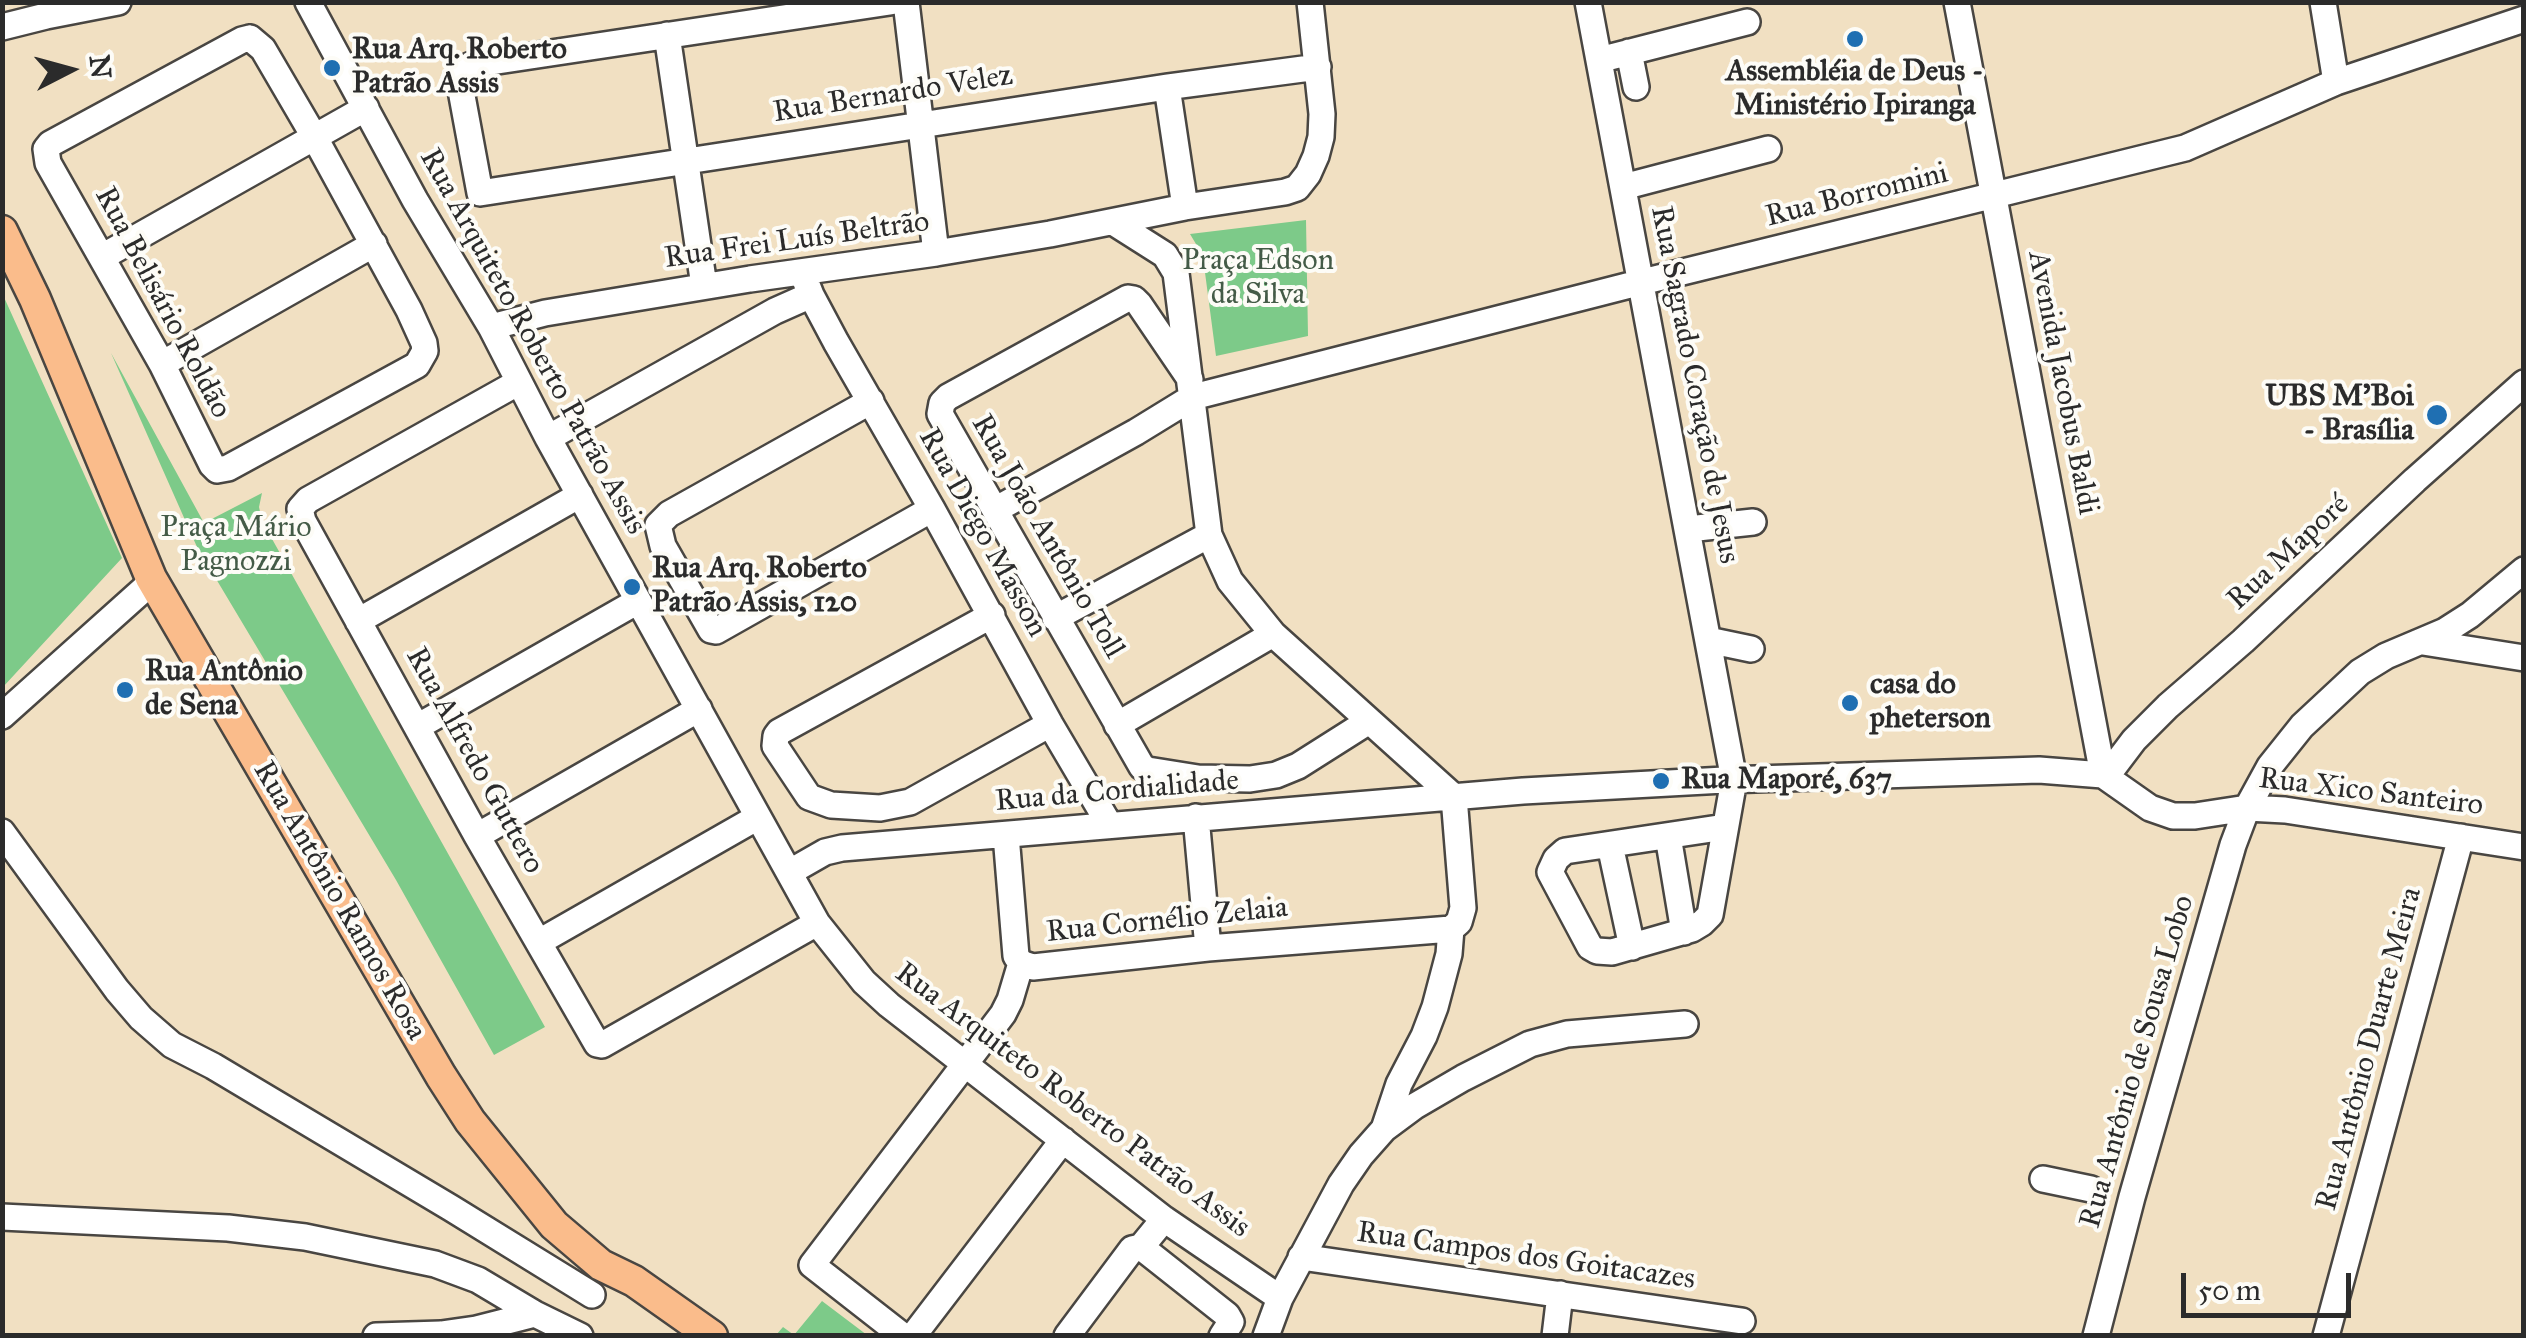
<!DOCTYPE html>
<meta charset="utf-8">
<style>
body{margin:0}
#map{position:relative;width:2526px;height:1338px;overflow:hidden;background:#f1e0c2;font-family:"IM FELL Great Primer",serif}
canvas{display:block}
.frame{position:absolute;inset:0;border:5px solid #2b2b2b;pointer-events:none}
.north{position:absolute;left:20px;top:20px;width:100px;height:100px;-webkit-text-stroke:8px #fdfcf7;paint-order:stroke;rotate:84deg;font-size:28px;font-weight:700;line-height:40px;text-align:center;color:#2b2b2b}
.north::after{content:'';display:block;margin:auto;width:35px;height:45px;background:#2b2b2b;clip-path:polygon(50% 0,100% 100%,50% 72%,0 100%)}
.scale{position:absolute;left:2181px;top:1273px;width:170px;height:45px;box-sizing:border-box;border:5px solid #2b2b2b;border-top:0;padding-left:12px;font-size:30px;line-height:35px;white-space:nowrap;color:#2b2b2b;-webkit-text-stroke:8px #fdfcf7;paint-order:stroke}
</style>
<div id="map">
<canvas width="2526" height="1338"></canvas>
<div class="frame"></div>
<div class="north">N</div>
<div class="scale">50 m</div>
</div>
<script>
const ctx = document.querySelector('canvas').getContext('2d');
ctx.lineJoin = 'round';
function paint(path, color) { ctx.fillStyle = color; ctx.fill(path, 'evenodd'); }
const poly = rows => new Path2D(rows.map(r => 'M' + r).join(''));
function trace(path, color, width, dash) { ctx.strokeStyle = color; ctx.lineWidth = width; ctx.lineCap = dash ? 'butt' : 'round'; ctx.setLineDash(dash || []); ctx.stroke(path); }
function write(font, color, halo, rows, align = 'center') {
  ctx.font = font + ' "IM FELL Great Primer",serif'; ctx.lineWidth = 8; ctx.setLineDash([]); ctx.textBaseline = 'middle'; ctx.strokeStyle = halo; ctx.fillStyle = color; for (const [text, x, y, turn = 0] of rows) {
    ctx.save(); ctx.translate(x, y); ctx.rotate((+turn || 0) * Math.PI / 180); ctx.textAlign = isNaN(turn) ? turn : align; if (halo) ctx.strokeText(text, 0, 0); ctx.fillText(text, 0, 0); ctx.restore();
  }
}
const green = poly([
 [1306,220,1308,336,1216,356,1204,265,1199,249,1190,234],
 [3,295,122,558,3,687,2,687],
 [111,353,204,523,262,493,259,507,262,521,545,1027,494,1055,396,880,197,547],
 [822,1301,867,1335,776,1335,783,1327,794,1335]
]);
const minor = poly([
 [308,2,415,200,491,327,548,438,817,923,864,982,889,1005,1164,1219,1280,1298],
 [890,2,471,65,464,69,460,77,460,85,480,193,1167,87,1318,67],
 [906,2,936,253],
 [1588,2,1734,780,1710,915,1702,923,1692,929,1612,952,1597,951,1590,947,1550,872,1556,859,1565,851,1725,827],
 [1957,2,2103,775],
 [2323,2,2336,82],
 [2,27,46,16,118,2],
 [667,35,704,286],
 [250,38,263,49,315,138,409,310,424,343,425,351,417,365,228,468,217,470,212,465,162,364,48,163,46,149,50,144,242,40,250,38],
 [1629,52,1636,87],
 [1599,60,1747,22],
 [1167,87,1185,207],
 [1623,187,1768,149],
 [1113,222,1165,255,1176,273,1209,535,1230,581,1273,634,1454,797],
 [102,257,366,108],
 [802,272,811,295,836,342,932,509,1050,724,1109,824],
 [491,327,545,313,750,279,936,253,1050,234,1185,207,1285,192,1297,188,1308,174,1316,156,1321,137,1322,114,1310,2],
 [162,364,374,244],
 [1190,379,1139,304,1134,299,1128,298,948,397,942,403,940,414,1142,767,1148,770,1198,778,1250,779,1276,775,1298,766,1369,721],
 [519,382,308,500,300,509,303,521,477,836,597,1044,602,1045,817,923],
 [871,401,669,514,658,525,663,546,711,630,716,631,932,509],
 [548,438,775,311,811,295],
 [995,510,1136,432,1193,397,1642,282,2185,148,2336,82,2524,19],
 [1688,529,1753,522],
 [992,615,779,732,776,736,775,746,809,797,831,805,880,808,910,802,1050,724],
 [1055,618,1209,535],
 [358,621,580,495],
 [1708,640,1751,649],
 [2423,642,2524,658],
 [2,716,145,588,151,578],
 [1117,725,1273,634],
 [417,727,638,601],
 [2103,775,2150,808,2173,816,2195,816,2247,808,2285,810,2524,847],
 [2106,777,2134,740,2168,706,2243,641,2415,480,2524,383],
 [1196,817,1208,948],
 [2,832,117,990,141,1018,172,1045,213,1066,451,1208,592,1295],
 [1006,835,1016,956,1021,963,1033,967,1208,948,1451,929,1459,922,1463,908,1454,797],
 [477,836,699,709],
 [1668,836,1684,932],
 [1610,845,1632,947],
 [790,872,825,852,842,848,1523,791,1724,780,2039,770,2103,775],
 [539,942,758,817],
 [1384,1129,1399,1084,1424,1036,1435,1007,1449,954,1451,929],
 [2043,1179,2091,1189],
 [2,1217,228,1228,305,1237,435,1264,478,1280,535,1314,580,1336],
 [1141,1247,1227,1315,1231,1322,1222,1336],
 [1301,1257,1742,1321],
 [376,1336,441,1334,476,1329,535,1314],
 [903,1336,812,1265,1003,1014,1010,1000,1021,963],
 [913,1336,1063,1140],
 [1067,1336,1132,1249,1141,1247,1164,1219],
 [1266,1336,1280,1298,1341,1184,1361,1155,1384,1129,1415,1106,1463,1078,1530,1044,1567,1034,1685,1024],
 [1555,1336,1560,1294],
 [2096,1336,2132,1197,2233,845,2247,808,2270,766,2302,726,2360,672,2386,656,2445,631,2470,615,2524,570],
 [2326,1336,2461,837]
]);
const major = poly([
 [2,231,35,299,151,578,441,1076,470,1121,554,1225,601,1265,634,1281,712,1336]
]);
const markers = [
 [1855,39,10,"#1f6fb2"],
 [332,68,10,"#1f6fb2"],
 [2437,415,12,"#1f6fb2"],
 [632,587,10,"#1f6fb2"],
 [125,690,10,"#1f6fb2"],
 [1850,703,10,"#1f6fb2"],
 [1661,781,10,"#1f6fb2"]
];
const poiNames = [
 ["Rua Arq. Roberto",352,51],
 ["Patrão Assis",352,85],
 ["Assembléia de Deus -",1855,73,"center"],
 ["Ministério Ipiranga",1855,107,"center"],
 ["UBS M'Boi",2414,398,"right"],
 ["- Brasília",2414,432,"right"],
 ["Rua Arq. Roberto",652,570],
 ["Patrão Assis, 120",652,604],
 ["Rua Antônio",145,673],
 ["de Sena",145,707],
 ["casa do",1870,686],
 ["pheterson",1870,720],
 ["Rua Maporé, 637",1681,781]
];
const streetNames = [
 ["Rua Bernardo Velez",893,95,-9],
 ["Rua Borromini",1857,196,-14],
 ["Rua Frei Luís Beltrão",797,241,-8],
 ["Rua Belisário Roldão",162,303,62],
 ["Rua Arquiteto Roberto Patrão Assis",532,342,61],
 ["Avenida Jacobus Baldi",2062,383,79],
 ["Rua Sagrado Coração de Jesus",1694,385,79],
 ["Rua Diego Masson",982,533,61],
 ["Rua João Antônio Toll",1047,537,60],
 ["Rua Maporé",2289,553,-43],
 ["Rua Alfredo Guttero",474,761,61],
 ["Rua da Cordialidade",1117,792,-5],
 ["Rua Xico Santeiro",2371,793,7],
 ["Rua Antônio Ramos Rosa",339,901,60],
 ["Rua Cornélio Zelaia",1167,921,-6],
 ["Rua Antônio Duarte Meira",2370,1049,-75],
 ["Rua Antônio de Sousa Lobo",2138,1062,-74],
 ["Rua Arquiteto Roberto Patrão Assis",1072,1101,37],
 ["Rua Campos dos Goitacazes",1526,1257,8]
];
const parkNames = [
 ["Praça Edson",1258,262],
 ["da Silva",1258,296],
 ["Praça Mário",236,529],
 ["Pagnozzi",236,563]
];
paint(green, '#7dca89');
trace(minor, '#494642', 30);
trace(major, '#494642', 35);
trace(minor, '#fff', 25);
trace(major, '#fabc8b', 30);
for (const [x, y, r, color] of markers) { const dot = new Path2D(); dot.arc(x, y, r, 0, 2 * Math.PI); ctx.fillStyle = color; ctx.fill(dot); trace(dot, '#fdfcf7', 4); }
write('bold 30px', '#2b2b2b', '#fdfcf7', poiNames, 'left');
write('30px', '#2b2b2b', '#fdfcf7', streetNames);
write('30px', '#445b47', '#fdfcf7', parkNames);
</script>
